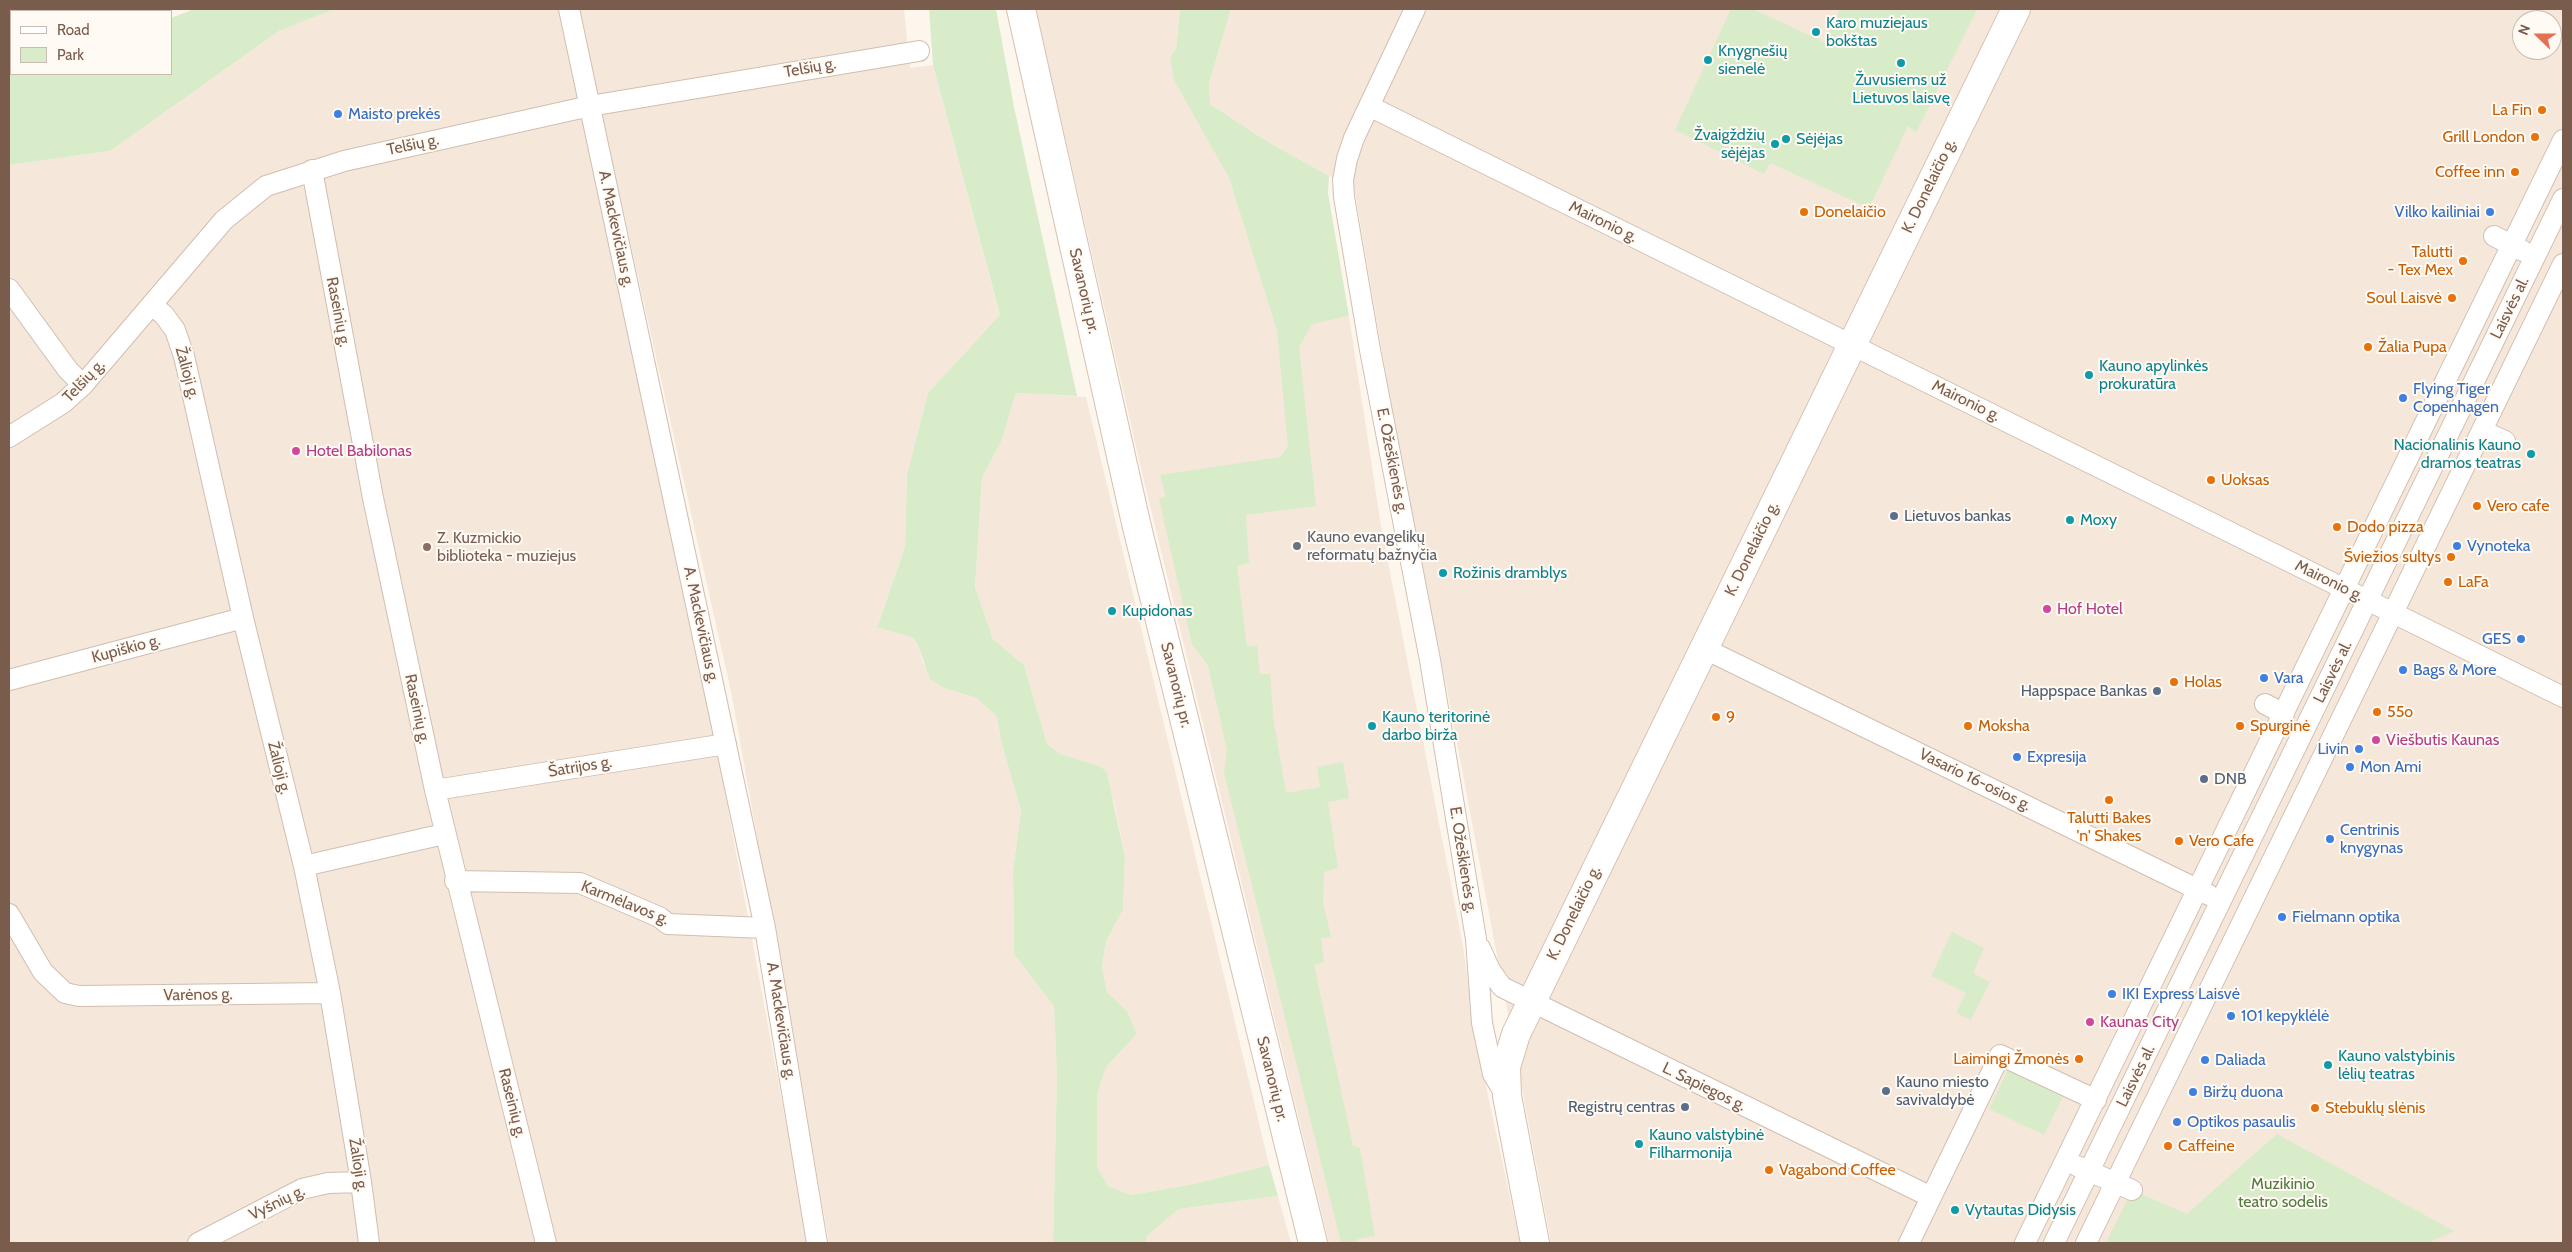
<!DOCTYPE html>
<meta charset="utf-8">
<style>
body{margin:0}
#map{position:relative;width:2572px;height:1252px;overflow:hidden;background:#fdf6ec;font-family:Cabin,sans-serif}
canvas{display:block}
.frame{position:absolute;inset:0;border:10px solid #7a5c4d;pointer-events:none}
.legend{position:absolute;left:10px;top:10px;width:162px;height:65px;box-sizing:border-box;background:#fffaf3;border:1px solid #cabbb1;margin:0;padding:6px 9px;list-style:none;font-size:15px;color:#7a5c4d}
.legend li{display:flex;align-items:center;gap:10px;height:25px}
.legend b{width:25px;border:1px solid #cabbb1}
.north{position:absolute;left:2512px;top:10px;width:50px;height:50px;box-sizing:border-box;background:#fffaf3;border:1px solid #cabbb1;border-radius:50%;rotate:292deg;font-size:14px;font-weight:700;line-height:20px;text-align:center;color:#7a5c4d}
.north::after{content:'';display:block;margin:auto;width:18px;height:22px;background:#e76f51;clip-path:polygon(50% 0,100% 100%,50% 72%,0 100%)}
</style>
<div id="map">
<canvas width="2572" height="1252"></canvas>
<div class="frame"></div>
<ul class="legend">
<li><b style="height:6px;background:#fff"></b>Road</li>
<li><b style="height:14px;background:#d8ecc9"></b>Park</li>
</ul>
<div class="north">N</div>
</div>
<script>
const ctx = document.querySelector('canvas').getContext('2d');
ctx.lineJoin = 'round';
function paint(path, color) { ctx.fillStyle = color; ctx.fill(path, 'evenodd'); }
const poly = rows => new Path2D(rows.map(r => 'M' + r).join(''));
function trace(path, color, width, dash) { ctx.strokeStyle = color; ctx.lineWidth = width; ctx.lineCap = dash ? 'butt' : 'round'; ctx.setLineDash(dash || []); ctx.stroke(path); }
function write(font, color, halo, rows, align = 'center') {
  ctx.font = font + ' Cabin,sans-serif'; ctx.lineWidth = 4; ctx.setLineDash([]); ctx.textBaseline = 'middle'; ctx.strokeStyle = halo; ctx.fillStyle = color; for (const [text, x, y, turn = 0] of rows) {
    ctx.save(); ctx.translate(x, y); ctx.rotate((+turn || 0) * Math.PI / 180); ctx.textAlign = isNaN(turn) ? turn : align; if (halo) ctx.strokeText(text, 0, 0); ctx.fillText(text, 0, 0); ctx.restore();
  }
}
const residential = poly([
 [335,9,558,9,706,689,808,1243,9,1243,9,165,110,151,279,31],
 [578,9,904,9,910,68,933,65,1000,316,928,393,907,474,905,547,877,626,912,637,917,643,923,663,944,688,977,698,997,717,1001,741,1021,811,1013,870,1014,954,1054,1005,1057,1075,1053,1243,829,1243,732,696],
 [1036,9,1180,9,1176,48,1170,58,1207,138,1229,178,1277,330,1349,316,1381,526,1463,946,1473,1016,1489,1100,1520,1243,1329,1243,1139,460],
 [1231,9,2563,9,2563,1243,1551,1243,1448,695,1395,430,1354,186,1329,176,1265,140,1210,104,1209,84],
 [2522,20,2552,20,2552,50,2522,50],
 [1016,393,1086,397,1269,1165,1194,1184,1130,1195,1108,1186,1097,1167,1097,1095,1106,1067,1137,1034,1127,1011,1107,992,1102,967,1106,941,1123,910,1125,857,1114,801,1100,766,1060,754,1047,744,1024,665,993,639,975,587,982,478,1002,440],
 [1278,1196,1291,1243,1145,1243,1147,1236,1179,1209]
]);
const green = poly([
 [9,9,166,9,167,11,11,11,11,74,171,74,171,18,194,9,335,9,279,31,110,151,9,165],
 [929,9,996,9,1014,107,1077,396,1016,393,1002,440,982,478,975,587,993,639,1024,665,1047,744,1060,754,1100,766,1107,773,1125,857,1123,910,1106,941,1102,967,1107,992,1127,1011,1137,1034,1106,1067,1097,1095,1097,1167,1108,1186,1131,1195,1194,1184,1269,1165,1278,1196,1179,1209,1147,1236,1145,1243,1053,1243,1057,1075,1054,1006,1014,954,1013,870,1021,811,1001,741,997,717,977,698,944,688,930,679,917,643,912,637,877,627,905,547,907,474,928,393,1000,315,933,65],
 [1180,9,1231,9,1209,84,1210,104,1265,140,1329,176,1328,193,1349,316,1312,324,1299,347,1316,506,1246,515,1249,563,1237,566,1247,646,1257,646,1260,674,1270,674,1274,723,1286,793,1320,787,1317,767,1343,762,1349,798,1328,802,1338,868,1324,872,1323,902,1331,937,1321,938,1324,962,1314,965,1353,1146,1360,1148,1375,1236,1357,1239,1357,1243,1341,1243,1224,773,1227,750,1208,666,1192,644,1159,499,1166,497,1160,475,1280,457,1288,447,1277,331,1229,178,1174,80,1170,58,1176,48],
 [1731,9,1753,9,1824,42,1840,9,1977,9,1916,133,1908,126,1869,208,1770,163,1764,174,1675,130],
 [1952,932,1984,948,1973,973,1990,982,1971,1020,1956,1013,1966,993,1931,976],
 [2008,1070,2063,1097,2044,1135,1989,1109],
 [2277,1134,2454,1231,2428,1243,2106,1243,2132,1190,2187,1214]
]);
const street = poly([
 [569,9,765,928,817,1243],
 [1415,9,1354,138,1347,159,1343,180,1344,197,1370,350,1430,660,1476,939,1482,1023,1493,1074,1504,1092],
 [1369,106,2563,697],
 [312,170,373,498,435,790,546,1243],
 [2494,236,2523,251],
 [9,289,68,370,83,385],
 [152,305,164,315,175,330,184,356,243,618,304,866,330,993,361,1182,369,1243],
 [2482,431,2505,441],
 [9,437,63,403,83,385,224,220,266,186,344,161,590,106,919,51],
 [1703,648,2209,895],
 [9,680,243,618],
 [2265,704,2284,714],
 [435,790,726,744],
 [304,866,444,834],
 [455,881,580,883,659,917,668,924,765,928],
 [9,914,43,972,65,993,79,996,330,993],
 [1480,948,1490,970,1502,987,1931,1197],
 [2077,1166,2132,1190],
 [198,1243,302,1189,328,1183,361,1182],
 [1909,1243,2000,1055,2096,1100],
 [2025,1243,2563,140],
 [2054,1243,2563,199],
 [2086,1243,2563,264]
]);
const secondary = poly([
 [1021,9,1136,523,1313,1243],
 [1535,1243,1507,1096,1506,1067,1516,1034,2016,9]
]);
const markers = [
 [1816,32,5,"#0f9aa8"],
 [1708,60,5,"#0f9aa8"],
 [1901,63,5,"#0f9aa8"],
 [2542,110,5,"#e8710a"],
 [338,114,5,"#3f7fe0"],
 [2535,137,5,"#e8710a"],
 [1786,139,5,"#0f9aa8"],
 [1775,144,5,"#0f9aa8"],
 [2515,172,5,"#e8710a"],
 [1804,212,5,"#e8710a"],
 [2490,212,5,"#3f7fe0"],
 [2463,261,5,"#e8710a"],
 [2452,298,5,"#e8710a"],
 [2368,347,5,"#e8710a"],
 [2089,375,5,"#0f9aa8"],
 [2403,398,5,"#3f7fe0"],
 [296,451,5,"#d1479c"],
 [2531,454,5,"#0f9aa8"],
 [2211,480,5,"#e8710a"],
 [2477,506,5,"#e8710a"],
 [1894,516,5,"#5c6f8a"],
 [2070,520,5,"#0f9aa8"],
 [2337,527,5,"#e8710a"],
 [1297,546,5,"#6b7280"],
 [2457,546,5,"#3f7fe0"],
 [427,547,5,"#8d6e63"],
 [2451,557,5,"#e8710a"],
 [1443,573,5,"#0f9aa8"],
 [2448,582,5,"#e8710a"],
 [2047,609,5,"#d1479c"],
 [1112,611,5,"#0f9aa8"],
 [2521,639,5,"#3f7fe0"],
 [2403,670,5,"#3f7fe0"],
 [2264,678,5,"#3f7fe0"],
 [2174,682,5,"#e8710a"],
 [2157,691,5,"#5c6f8a"],
 [2377,712,5,"#e8710a"],
 [1716,717,5,"#e8710a"],
 [1372,726,5,"#0f9aa8"],
 [1968,726,5,"#e8710a"],
 [2240,726,5,"#e8710a"],
 [2376,740,5,"#d1479c"],
 [2359,749,5,"#3f7fe0"],
 [2017,757,5,"#3f7fe0"],
 [2350,767,5,"#3f7fe0"],
 [2204,779,5,"#5c6f8a"],
 [2109,800,5,"#e8710a"],
 [2330,839,5,"#3f7fe0"],
 [2179,841,5,"#e8710a"],
 [2282,917,5,"#3f7fe0"],
 [2112,994,5,"#3f7fe0"],
 [2231,1016,5,"#3f7fe0"],
 [2090,1022,5,"#d1479c"],
 [2079,1059,5,"#e8710a"],
 [2205,1060,5,"#3f7fe0"],
 [2328,1065,5,"#0f9aa8"],
 [1886,1091,5,"#5c6f8a"],
 [2193,1092,5,"#3f7fe0"],
 [1685,1107,5,"#5c6f8a"],
 [2315,1108,5,"#e8710a"],
 [2177,1122,5,"#3f7fe0"],
 [1639,1144,5,"#0f9aa8"],
 [2168,1146,5,"#e8710a"],
 [1769,1170,5,"#e8710a"],
 [1955,1210,5,"#0f9aa8"]
];
const cultureNames = [
 ["Karo muziejaus",1826,23],
 ["bokštas",1826,41],
 ["Knygnešių",1718,51],
 ["sienelė",1718,69],
 ["Žuvusiems už",1901,80,"center"],
 ["Lietuvos laisvę",1901,98,"center"],
 ["Žvaigždžių",1765,135,"right"],
 ["sėjėjas",1765,153,"right"],
 ["Sėjėjas",1796,139],
 ["Kauno apylinkės",2099,366],
 ["prokuratūra",2099,384],
 ["Nacionalinis Kauno",2521,445,"right"],
 ["dramos teatras",2521,463,"right"],
 ["Moxy",2080,520],
 ["Rožinis dramblys",1453,573],
 ["Kupidonas",1122,611],
 ["Kauno teritorinė",1382,717],
 ["darbo birža",1382,735],
 ["Kauno valstybinis",2338,1056],
 ["lėlių teatras",2338,1074],
 ["Kauno valstybinė",1649,1135],
 ["Filharmonija",1649,1153],
 ["Vytautas Didysis",1965,1210]
];
const streetNames = [
 ["Telšių g.",810,68,-10],
 ["Telšių g.",413,145,-12],
 ["K. Donelaičio g.",1929,186,-64],
 ["Maironio g.",1603,222,26],
 ["A. Mackevičiaus g.",616,229,78],
 ["Savanorių pr.",1084,291,77],
 ["Laisvės al.",2510,308,-64],
 ["Raseinių g.",338,312,79],
 ["Žalioji g.",187,373,75],
 ["Telšių g.",84,381,-46],
 ["Maironio g.",1966,401,26],
 ["E. Ožeškienės g.",1392,461,79],
 ["K. Donelaičio g.",1752,549,-64],
 ["Maironio g.",2329,581,26],
 ["A. Mackevičiaus g.",701,625,78],
 ["Kupiškio g.",126,649,-15],
 ["Laisvės al.",2333,672,-64],
 ["Savanorių pr.",1176,685,76],
 ["Raseinių g.",417,709,78],
 ["Šatrijos g.",580,767,-9],
 ["Žalioji g.",279,768,76],
 ["Vasario 16-osios g.",1975,780,26],
 ["E. Ožeškienės g.",1463,860,81],
 ["Karmėlavos g.",625,903,22],
 ["K. Donelaičio g.",1574,913,-64],
 ["Varėnos g.",198,995,-1],
 ["A. Mackevičiaus g.",781,1021,81],
 ["Laisvės al.",2136,1076,-64],
 ["Savanorių pr.",1272,1079,76],
 ["L. Sapiegos g.",1704,1087,26],
 ["Raseinių g.",512,1103,76],
 ["Žalioji g.",358,1165,81],
 ["Vyšnių g.",277,1203,-26]
];
const foodNames = [
 ["La Fin",2532,110,"right"],
 ["Grill London",2525,137,"right"],
 ["Coffee inn",2505,172,"right"],
 ["Donelaičio",1814,212],
 ["Talutti",2453,252,"right"],
 ["- Tex Mex",2453,270,"right"],
 ["Soul Laisvė",2442,298,"right"],
 ["Žalia Pupa",2378,347],
 ["Uoksas",2221,480],
 ["Vero cafe",2487,506],
 ["Dodo pizza",2347,527],
 ["Šviežios sultys",2441,557,"right"],
 ["LaFa",2458,582],
 ["Holas",2184,682],
 ["55o",2387,712],
 ["9",1726,717],
 ["Moksha",1978,726],
 ["Spurginė",2250,726],
 ["Talutti Bakes",2109,818,"center"],
 ["'n' Shakes",2109,836,"center"],
 ["Vero Cafe",2189,841],
 ["Laimingi Žmonės",2069,1059,"right"],
 ["Stebuklų slėnis",2325,1108],
 ["Caffeine",2178,1146],
 ["Vagabond Coffee",1779,1170]
];
const shopNames = [
 ["Maisto prekės",348,114],
 ["Vilko kailiniai",2480,212,"right"],
 ["Flying Tiger",2413,389],
 ["Copenhagen",2413,407],
 ["Vynoteka",2467,546],
 ["GES",2511,639,"right"],
 ["Bags & More",2413,670],
 ["Vara",2274,678],
 ["Livin",2349,749,"right"],
 ["Expresija",2027,757],
 ["Mon Ami",2360,767],
 ["Centrinis",2340,830],
 ["knygynas",2340,848],
 ["Fielmann optika",2292,917],
 ["IKI Express Laisvė",2122,994],
 ["101 kepyklėlė",2241,1016],
 ["Daliada",2215,1060],
 ["Biržų duona",2203,1092],
 ["Optikos pasaulis",2187,1122]
];
const hotelNames = [
 ["Hotel Babilonas",306,451],
 ["Hof Hotel",2057,609],
 ["Viešbutis Kaunas",2386,740],
 ["Kaunas City",2100,1022]
];
const serviceNames = [
 ["Lietuvos bankas",1904,516],
 ["Happspace Bankas",2147,691,"right"],
 ["DNB",2214,779],
 ["Kauno miesto",1896,1082],
 ["savivaldybė",1896,1100],
 ["Registrų centras",1675,1107,"right"]
];
const worshipNames = [
 ["Kauno evangelikų",1307,537],
 ["reformatų bažnyčia",1307,555]
];
const educationNames = [
 ["Z. Kuzmickio",437,538],
 ["biblioteka - muziejus",437,556]
];
const parkNames = [
 ["Muzikinio",2283,1184],
 ["teatro sodelis",2283,1202]
];
paint(residential, '#f5e8da');
paint(green, '#d8ecc9');
trace(street, '#d1beb0', 22);
trace(secondary, '#d6c0b0', 30);
trace(street, '#fff', 20);
trace(secondary, '#fff', 28);
for (const [x, y, r, color] of markers) { const dot = new Path2D(); dot.arc(x, y, r, 0, 2 * Math.PI); ctx.fillStyle = color; ctx.fill(dot); trace(dot, '#fffaf3', 2); }
write('16px', '#0d838f', '#fffaf3', cultureNames, 'left');
write('16px', '#7a5c4d', '#fffaf3', streetNames);
write('16px', '#c56008', '#fffaf3', foodNames, 'left');
write('16px', '#366cbe', '#fffaf3', shopNames, 'left');
write('16px', '#b23c85', '#fffaf3', hotelNames, 'left');
write('16px', '#4e5e75', '#fffaf3', serviceNames, 'left');
write('16px', '#5b616d', '#fffaf3', worshipNames, 'left');
write('16px', '#785e54', '#fffaf3', educationNames, 'left');
write('16px', '#537a41', '#fffaf3', parkNames);
</script>
